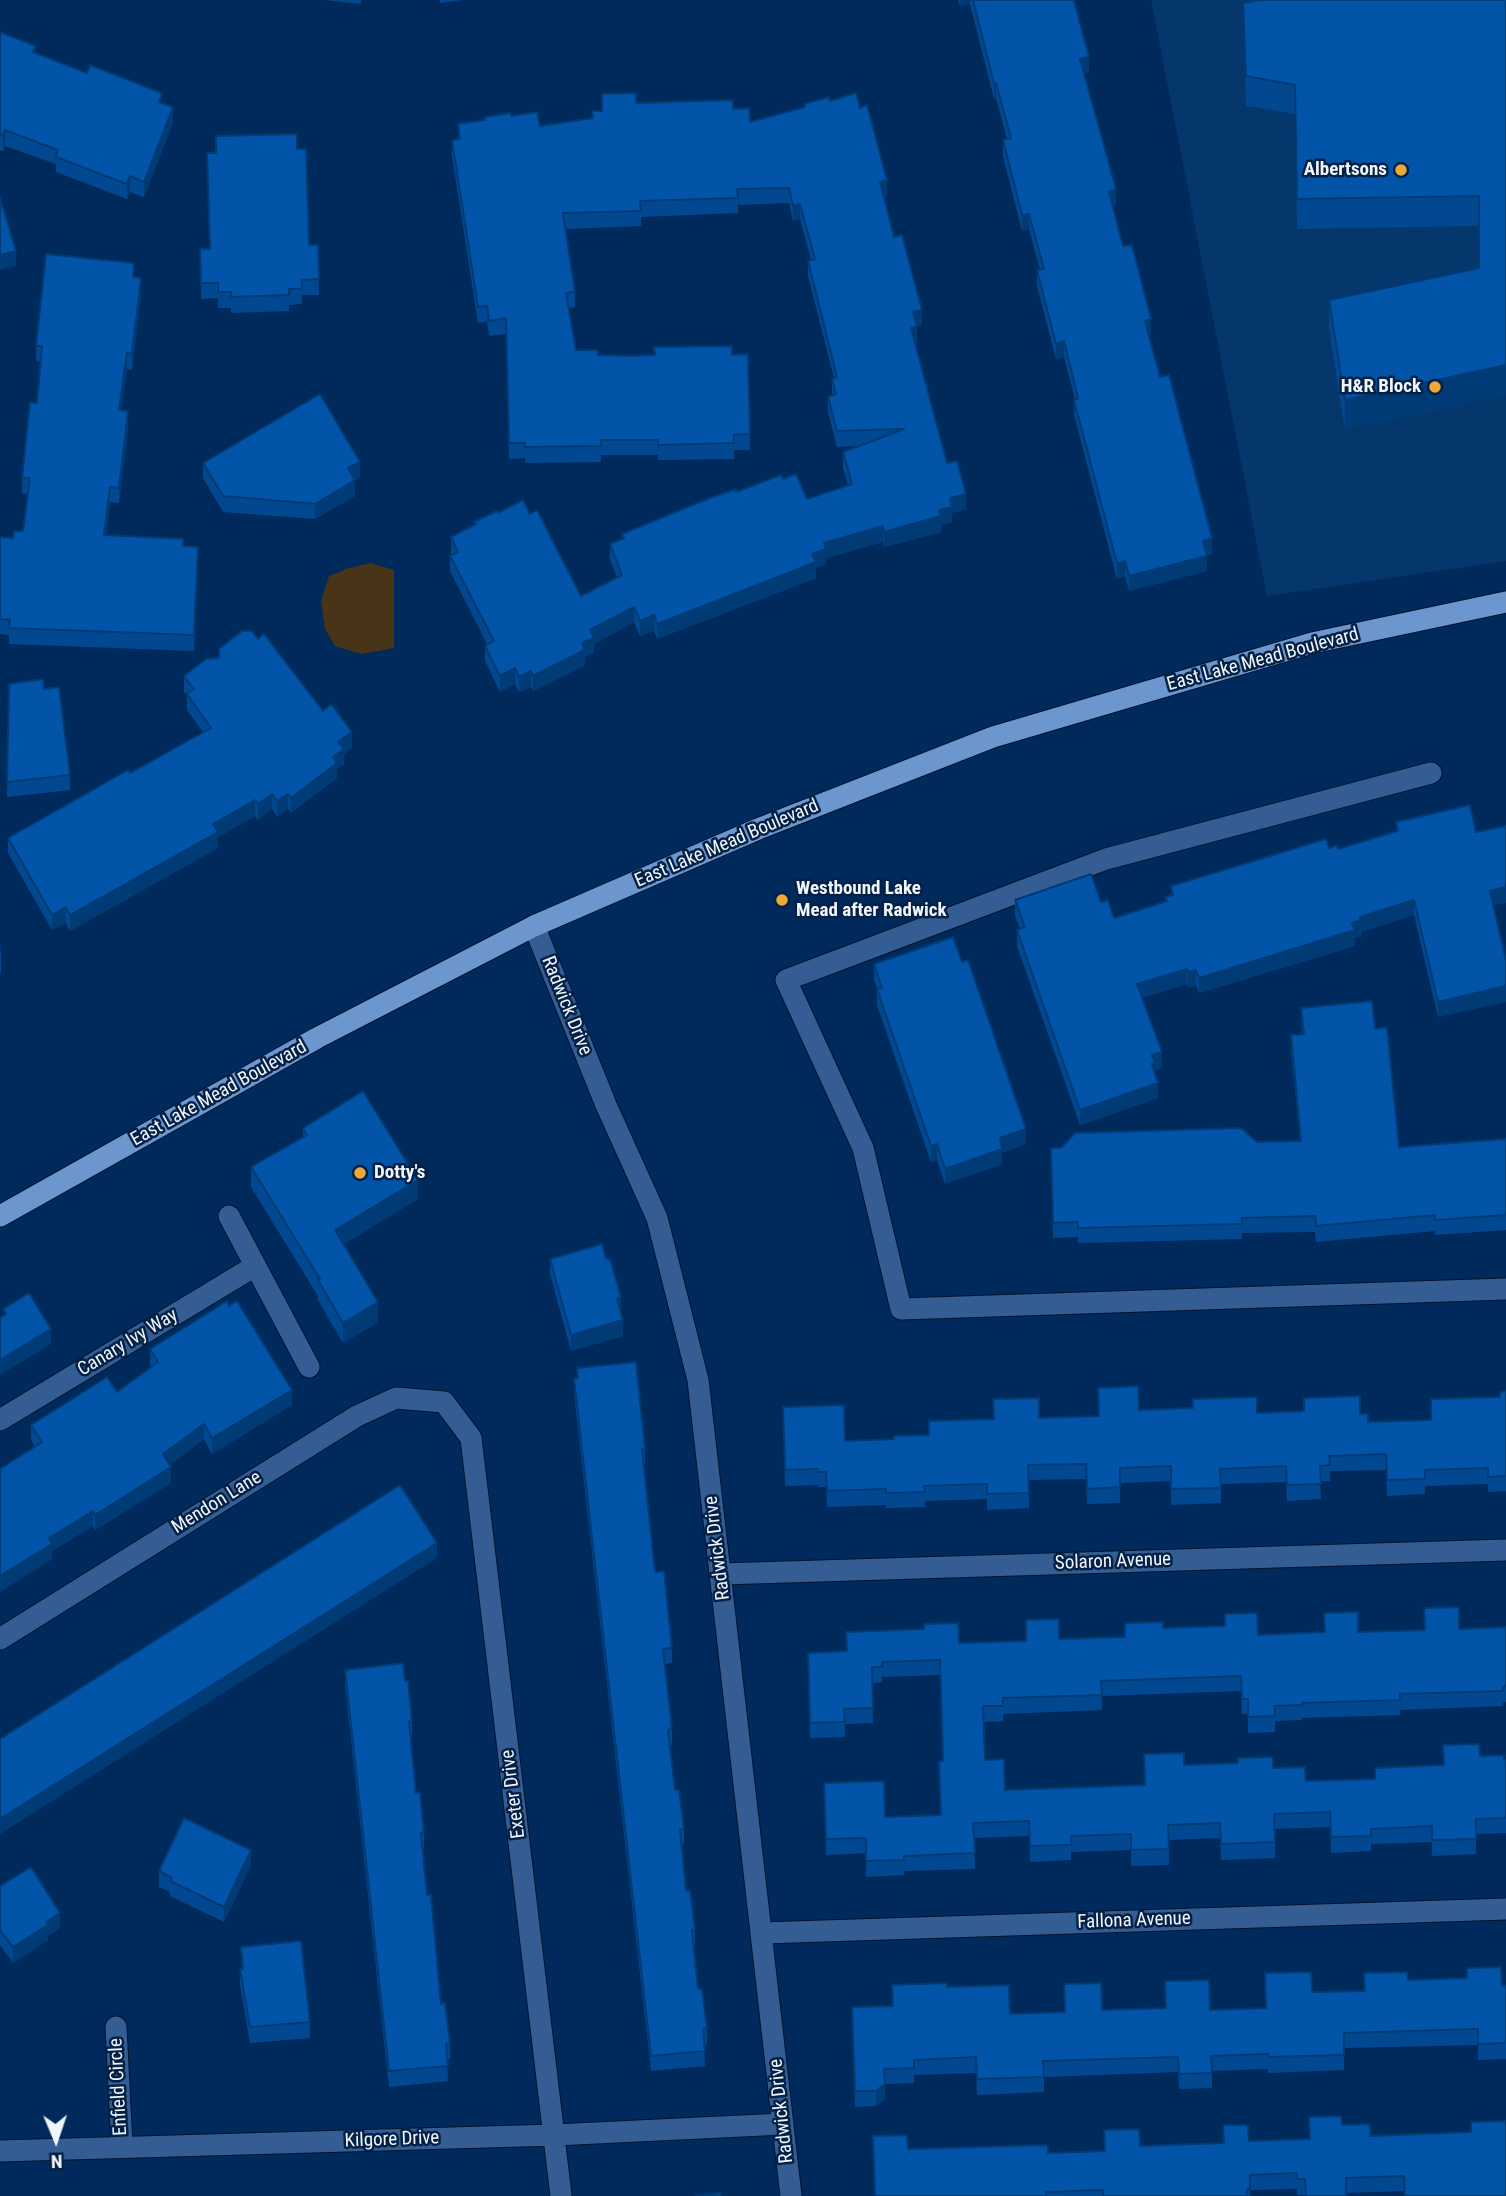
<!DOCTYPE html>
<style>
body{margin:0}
#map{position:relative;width:1506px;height:2196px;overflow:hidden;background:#002a5b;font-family:"Roboto Condensed",sans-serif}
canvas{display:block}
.north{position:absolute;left:21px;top:2105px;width:70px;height:70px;-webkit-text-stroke:5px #032146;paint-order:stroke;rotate:178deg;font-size:19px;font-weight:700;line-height:28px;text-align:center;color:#f1f5fc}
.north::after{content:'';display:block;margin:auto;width:24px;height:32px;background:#f1f5fc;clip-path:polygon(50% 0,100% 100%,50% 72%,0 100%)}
</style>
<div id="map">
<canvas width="1506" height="2196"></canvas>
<div class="north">N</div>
</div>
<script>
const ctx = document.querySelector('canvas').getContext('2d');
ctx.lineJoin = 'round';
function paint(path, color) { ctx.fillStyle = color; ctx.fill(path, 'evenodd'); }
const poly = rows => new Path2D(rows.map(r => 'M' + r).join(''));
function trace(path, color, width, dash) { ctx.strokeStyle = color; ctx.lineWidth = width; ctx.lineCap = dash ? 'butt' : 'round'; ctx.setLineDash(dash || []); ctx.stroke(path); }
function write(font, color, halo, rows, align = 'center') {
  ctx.font = font + ' "Roboto Condensed",sans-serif'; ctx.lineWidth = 5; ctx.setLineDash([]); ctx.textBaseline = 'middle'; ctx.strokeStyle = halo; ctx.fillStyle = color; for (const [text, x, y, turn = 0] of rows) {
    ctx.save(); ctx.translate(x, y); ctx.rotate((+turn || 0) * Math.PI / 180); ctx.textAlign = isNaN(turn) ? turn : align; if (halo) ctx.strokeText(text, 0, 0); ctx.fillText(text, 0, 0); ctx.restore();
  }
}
const built = poly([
 [1151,0,1506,0,1506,561,1267,596]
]);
const green = poly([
 [371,563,394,570,394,648,361,654,335,646,325,629,321,601,329,576,349,568]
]);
const minor = poly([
 [1431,773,1106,859,786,980,863,1148,901,1309,1506,1289],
 [534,926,606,1105,657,1218,698,1380,791,2196],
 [229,1216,309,1367],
 [0,1420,255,1266],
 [721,1574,1506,1550],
 [0,1639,357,1416,396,1398,444,1402,471,1438,561,2196],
 [762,1933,1506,1909],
 [116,2027,122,2147],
 [0,2151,555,2135,783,2124]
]);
const major = poly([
 [0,1216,317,1038,534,926,758,829,993,737,1312,643,1506,602]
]);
const wall = poly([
 [325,0,361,0,361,4],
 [440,0,462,0,440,3],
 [958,0,1074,0,1089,72,1084,74,1116,205,1113,206,1123,246,1151,335,1149,335,1212,554,1207,555,1207,571,1129,591,1125,576,1117,579,1074,415,1075,399,1064,357,1056,359,1037,286,1037,270,1040,270,1029,229,1022,231,1003,156,1003,140,1007,139,996,98,994,99,970,4,960,6],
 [1506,0,1506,395,1345,430,1329,330,1329,300,1479,268,1479,226,1297,229,1295,114,1246,106,1243,3],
 [0,32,36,53,162,103,173,122,144,197,130,192,127,199,56,172,56,164,5,146,3,151,0,150],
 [602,94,636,103,733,109,750,122,804,107,804,104,830,101,887,195,884,196,894,237,922,325,917,326,917,342,915,343,947,463,966,509,952,513,952,522,941,525,941,532,884,547,883,542,826,558,826,564,816,568,816,578,657,639,654,631,640,636,634,622,594,644,594,653,585,657,585,665,533,691,531,687,519,692,515,684,500,692,485,661,485,646,487,644,450,571,450,556,452,555,451,553,451,537,474,525,474,522,498,513,530,514,581,596,617,578,610,559,610,544,622,539,622,534,736,492,783,479,807,499,848,485,843,468,843,452,859,446,837,447,828,412,828,397,832,395,832,379,834,378,808,276,808,261,811,260,800,219,793,221,789,203,738,205,738,213,641,217,641,226,565,229,575,292,575,307,569,308,576,350,598,355,748,354,750,450,734,450,734,459,658,460,658,455,601,455,601,462,525,463,525,458,509,459,506,334,489,336,487,321,478,323,452,156,452,140,458,139,458,124,511,116,540,126,592,119,602,111],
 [216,136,297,149,309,245,318,245,319,295,302,295,302,304,289,305,289,311,231,313,231,308,218,308,218,298,201,299,200,249,210,249,216,153],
 [134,278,141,294,132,370,127,369,121,411,128,427,119,503,110,502,106,535,183,546,198,563,194,651,9,644,9,635,0,634,0,537,13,538,23,531,28,494,22,493,22,478,37,403,41,362,36,361,36,346],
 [203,463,360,477,355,480,355,496,315,519,223,512,203,478],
 [184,676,352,747,344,754,344,764,337,769,337,778,291,813,288,809,277,817,272,809,258,820,255,816,218,837,218,848,70,931,66,923,52,930,8,853,8,838,130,773,203,732,187,710,187,696,184,692],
 [9,684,44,689,70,775,70,790,7,797],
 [1396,822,1476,832,1506,826,1506,903,1493,905,1438,1017,1414,915,1361,932,1361,936,1355,937,1355,946,1199,993,1196,985,1188,988,1187,984,1142,998,1162,1068,1155,1070,1158,1098,1080,1125,1017,946,1017,930,1020,929,1015,916,1015,900,1101,902,1114,918,1165,902,1165,897,1171,896,1171,886,1329,848,1338,849,1396,832],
 [0,943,1,957,1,973,0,973],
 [874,964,1026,1144,1002,1153,1002,1164,945,1184,937,1160,931,1162,877,1005,877,989,878,989,874,980],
 [1301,1008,1375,1029,1399,1147,1506,1139,1506,1230,1435,1235,1435,1231,1316,1242,1315,1232,1242,1233,1242,1239,1078,1243,1078,1237,1053,1238,1051,1164,1257,1142,1300,1141,1291,1051,1291,1035,1302,1035],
 [303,1128,418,1199,344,1244,378,1322,343,1343,318,1300,318,1296,251,1187,251,1167,303,1137],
 [550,1259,621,1313,623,1336,571,1351,550,1274],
 [150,1349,292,1405,212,1454,204,1439,169,1465,171,1483,95,1530,93,1526,52,1551,52,1559,0,1592,0,1469,35,1447,31,1440,31,1425,117,1392,152,1367,150,1365],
 [577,1368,645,1449,645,1464,643,1464,655,1572,672,1648,672,1663,665,1664,672,1729,672,1745,670,1745,675,1790,684,1829,684,1844,681,1845,686,1891,695,1929,695,1945,693,1945,698,1989,707,2028,707,2044,704,2044,705,2066,651,2071,574,1394,574,1379,577,1379],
 [1098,1388,1139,1410,1257,1413,1360,1414,1368,1422,1431,1420,1431,1399,1500,1397,1506,1391,1506,1491,1488,1492,1488,1484,1425,1486,1425,1494,1387,1496,1386,1470,1330,1471,1330,1481,1320,1481,1321,1499,1287,1501,1286,1482,1221,1484,1221,1503,1171,1505,1171,1481,1120,1483,1120,1503,1087,1504,1086,1479,1029,1480,1029,1508,987,1510,987,1499,925,1501,925,1507,886,1508,886,1505,827,1507,826,1487,818,1487,818,1485,785,1486,783,1407,845,1441,894,1439,929,1435,994,1419,993,1399,1039,1418,1098,1416],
 [1424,1608,1459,1629,1506,1627,1506,1702,1503,1702,1503,1706,1400,1710,1400,1715,1302,1718,1302,1720,1275,1721,1275,1732,1248,1733,1248,1714,1242,1714,1241,1691,1102,1696,1102,1710,1003,1714,1003,1721,984,1722,985,1760,1005,1790,1145,1785,1144,1754,1184,1765,1273,1768,1306,1781,1375,1779,1443,1765,1443,1745,1480,1756,1506,1760,1506,1833,1476,1834,1476,1854,1432,1856,1432,1842,1371,1844,1371,1851,1331,1853,1330,1827,1275,1829,1275,1858,1221,1860,1220,1838,1169,1840,1169,1865,1131,1866,1131,1850,1071,1852,1071,1860,1030,1862,1029,1836,974,1838,975,1869,904,1871,904,1875,866,1877,866,1853,826,1855,824,1783,885,1817,940,1815,939,1762,943,1761,940,1675,882,1677,882,1682,872,1683,873,1723,845,1724,845,1737,810,1738,808,1653,846,1652,959,1643,1125,1637,1163,1628,1258,1635,1424,1630],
 [345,1670,405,1681,412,1721,412,1737,411,1737,416,1793,424,1833,424,1848,423,1849,427,1895,441,2004,450,2043,450,2059,447,2059,448,2081,389,2087,345,1685],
 [251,1865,224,1922,170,1896,170,1892,159,1887,159,1871],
 [0,1886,60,1928,48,1936,48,1940,13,1963,0,1945],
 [241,1947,310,2022,310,2038,250,2043,240,1985,240,1969,242,1969],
 [1265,1973,1312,1992,1364,1991,1364,1973,1408,1980,1506,1986,1506,2059,1478,2060,1478,2045,1344,2048,1344,2070,1268,2073,1268,2069,1212,2071,1212,2088,1179,2089,1178,2072,1044,2077,1044,2092,977,2095,976,2073,914,2075,914,2083,885,2084,885,2099,876,2106,855,2107,852,2007,892,2006,892,1985,947,1987,1010,2014,1065,2012,1064,1984,1102,2010,1165,2008,1165,1981,1210,2010,1266,2008],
 [1309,2117,1342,2125,1370,2136,1506,2196,1405,2196,1404,2191,1346,2193,1346,2196,1305,2196,1305,2195,1297,2195,1297,2189,1250,2190,1250,2196,874,2196,873,2136,908,2149,1048,2153,1105,2151,1140,2146,1223,2143,1223,2125,1249,2141,1309,2139]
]);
const shadedWall = poly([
 [960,0,970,0,970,4,960,6],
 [1089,57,1089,72,1080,75,1080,59],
 [994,83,996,83,996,98,994,99],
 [173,107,173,122,144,197,144,182],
 [5,130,5,146,3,151,3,136],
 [130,176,130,192,127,199,127,184],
 [887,180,887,195,880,197,880,182],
 [1116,189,1116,205,1109,207,1109,192],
 [800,204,800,219,793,221,793,206],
 [1029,214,1029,229,1022,231,1022,215],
 [16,251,16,266,0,270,0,255],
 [141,278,141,294,132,370,132,354],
 [922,310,922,325,913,327,913,312],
 [1151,319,1151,335,1145,336,1145,321],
 [917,327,917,342,911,344,911,328],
 [1064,341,1064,357,1056,359,1056,344],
 [127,353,127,369,119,426,119,410],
 [1506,365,1506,395,1345,430,1345,400],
 [128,411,128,427,119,503,119,488],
 [360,462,360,477,348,484,348,468],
 [355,480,355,496,315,519,315,504],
 [110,487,110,502,104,550,104,535],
 [966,494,966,509,952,513,952,522,941,525,941,532,884,547,884,532,939,510,950,498],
 [883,526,883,542,826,558,826,564,816,568,816,578,657,639,657,624,812,554,824,543],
 [1212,538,1212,554,1203,556,1203,541],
 [198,547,198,563,194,651,194,635],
 [1207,556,1207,571,1129,591,1129,576],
 [1125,561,1125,576,1117,579,1117,563],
 [634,607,634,622,594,644,594,653,585,657,585,665,533,691,533,676,582,643,590,630],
 [654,615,654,631,640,636,640,621],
 [515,668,515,684,500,692,500,676],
 [531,671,531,687,519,692,519,677],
 [352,732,352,747,344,754,344,764,337,769,337,778,291,813,291,798,333,757,338,742],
 [272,794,272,809,258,820,258,804],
 [288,794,288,809,277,817,277,801],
 [255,800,255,816,218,837,218,848,70,931,70,915,213,824],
 [1506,887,1506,903,1490,906,1490,891],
 [1414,900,1414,915,1361,932,1361,936,1355,937,1355,946,1199,993,1199,978,1352,923,1360,917],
 [66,907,66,923,52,930,52,915],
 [1187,969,1187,984,1137,999,1137,984],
 [1196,970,1196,985,1188,988,1188,972],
 [1506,986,1506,1002,1438,1017,1438,1002],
 [1162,1052,1162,1068,1155,1070,1155,1079,1152,1080,1152,1055],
 [1158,1083,1158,1098,1080,1125,1080,1110],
 [1026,1129,1026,1144,1002,1153,1002,1164,945,1184,945,1169,1000,1138],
 [937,1144,937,1160,931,1162,931,1146],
 [418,1180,418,1199,335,1249,335,1230],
 [621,1297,621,1313,617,1299],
 [378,1302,378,1322,343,1343,343,1323],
 [623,1320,623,1336,571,1351,571,1335],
 [51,1329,51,1344,0,1375,0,1360],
 [292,1390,292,1405,212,1454,212,1438],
 [204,1424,204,1439,163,1469,163,1454],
 [171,1467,171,1483,95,1530,95,1515],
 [93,1511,93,1526,52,1551,52,1559,0,1592,0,1576,49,1538],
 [437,1543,437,1558,0,1834,0,1819],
 [251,1850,251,1865,224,1922,224,1907],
 [60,1913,60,1928,48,1936,48,1940,13,1963,13,1947,46,1922],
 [885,2084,885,2099,876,2106,876,2091]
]);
const building = poly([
 [973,0,1074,0,1089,57,1080,59,1116,189,1109,192,1123,246,1132,245,1151,319,1145,321,1160,377,1169,375,1212,538,1203,541,1207,556,1129,576,1125,561,1117,563,1074,400,1078,398,1064,341,1056,344,1037,270,1044,269,1029,214,1022,215,1003,140,1011,138,996,83,994,83,973,0],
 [1260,0,1506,0,1506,365,1345,400,1329,300,1479,268,1479,196,1297,199,1295,85,1246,76,1243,3,1260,0],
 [0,32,36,46,33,52,87,73,90,65,162,93,159,102,173,107,144,182,130,176,127,184,56,157,58,150,5,130,3,136,0,135,0,32],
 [636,93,636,103,733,100,733,109,749,108,750,122,805,107,804,104,829,97,830,101,856,93,860,108,867,105,887,180,880,182,887,209,894,237,902,235,922,310,913,312,917,327,911,328,947,463,957,461,966,494,950,498,952,507,939,510,941,516,884,532,883,526,824,543,826,549,812,554,816,562,657,624,654,615,640,621,634,607,590,630,594,638,582,643,585,650,533,676,531,671,519,677,515,668,500,676,485,646,494,641,450,556,458,552,451,537,476,524,474,522,497,511,498,513,523,500,530,514,537,510,581,596,622,575,610,544,624,538,622,534,710,498,736,489,736,492,781,475,783,479,796,474,807,499,852,484,843,452,904,429,837,431,828,397,836,394,832,379,837,377,808,261,815,259,800,204,793,206,789,188,737,189,738,198,640,201,641,211,563,213,575,292,566,293,576,350,597,350,598,355,629,356,655,355,654,347,732,346,732,355,748,354,750,434,734,435,734,443,658,445,658,440,601,440,601,446,525,447,525,443,509,443,506,318,489,321,487,306,478,307,452,140,460,139,458,124,485,120,485,117,510,113,511,116,537,112,540,126,593,118,592,111,602,111,602,94,636,93],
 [297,134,297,149,306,149,309,245,318,245,319,279,302,280,302,289,289,289,289,295,231,297,231,292,218,292,218,283,201,283,200,249,210,249,207,153,216,153,216,136,297,134],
 [0,197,16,251,0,255,0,197],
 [46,254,134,263,133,277,141,278,132,354,127,353,119,410,128,411,119,488,110,487,104,535,183,539,183,546,198,547,194,635,9,628,10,620,0,619,0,537,13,538,14,531,23,531,30,478,22,478,30,402,37,403,42,346,36,346,46,254],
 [320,394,360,462,348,468,355,480,315,504,223,496,203,463,320,394],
 [242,631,252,631,258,639,264,634,323,711,331,704,352,732,338,742,344,749,333,757,337,763,291,798,288,794,277,801,272,794,258,804,255,800,213,824,218,832,70,915,66,907,52,915,8,838,128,770,130,773,211,728,187,694,194,689,184,676,206,659,219,658,219,649,242,631],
 [43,679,44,689,59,687,70,775,7,782,9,684,43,679],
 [1470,805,1476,832,1506,826,1506,887,1490,891,1506,960,1506,986,1438,1002,1414,900,1360,917,1361,920,1352,923,1355,930,1199,978,1196,970,1188,972,1187,969,1137,984,1162,1052,1152,1055,1155,1063,1152,1064,1158,1083,1080,1110,1017,930,1025,927,1015,900,1091,874,1101,902,1108,900,1114,918,1167,901,1165,897,1173,895,1171,886,1326,839,1329,848,1337,845,1338,849,1398,831,1396,822,1470,805],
 [953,937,962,962,968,960,1026,1129,1000,1138,1002,1149,945,1169,937,1144,931,1146,877,989,882,988,874,964,953,937],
 [1372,1001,1375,1029,1387,1027,1399,1147,1506,1139,1506,1215,1435,1220,1435,1215,1316,1226,1315,1216,1242,1218,1242,1224,1078,1228,1078,1222,1053,1223,1051,1148,1061,1148,1075,1133,1241,1128,1257,1142,1301,1141,1291,1035,1304,1034,1301,1008,1372,1001],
 [363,1091,418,1180,335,1230,378,1302,343,1323,318,1280,320,1279,251,1167,307,1135,303,1128,363,1091],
 [602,1244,606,1259,610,1259,621,1297,617,1299,623,1320,571,1335,550,1259,602,1244],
 [29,1293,51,1329,0,1360,0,1318,6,1314,3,1309,29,1293],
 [227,1301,229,1306,237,1301,292,1390,212,1438,204,1424,163,1454,171,1467,95,1515,93,1511,49,1538,52,1544,0,1576,0,1469,42,1442,31,1425,107,1377,117,1392,158,1362,150,1349,227,1301],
 [636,1362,645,1449,642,1449,655,1572,664,1571,672,1648,663,1649,672,1729,668,1730,675,1790,679,1790,684,1829,680,1830,686,1891,690,1890,695,1929,692,1930,698,1989,702,1989,707,2028,703,2029,705,2051,651,2056,574,1379,578,1378,577,1368,636,1362],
 [1138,1386,1139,1410,1193,1408,1193,1399,1257,1397,1257,1413,1304,1411,1304,1398,1360,1396,1360,1414,1368,1414,1368,1422,1431,1420,1431,1399,1500,1397,1500,1392,1506,1391,1506,1476,1488,1477,1488,1468,1425,1470,1425,1479,1387,1480,1386,1454,1329,1456,1330,1465,1320,1466,1321,1484,1287,1485,1286,1466,1220,1469,1221,1488,1171,1489,1171,1466,1120,1468,1120,1487,1087,1489,1086,1464,1028,1465,1029,1493,987,1494,987,1484,924,1486,925,1492,886,1493,886,1489,827,1491,826,1472,818,1472,818,1469,785,1470,783,1407,844,1405,845,1441,894,1439,894,1436,929,1435,929,1421,994,1419,993,1399,1039,1398,1039,1418,1099,1416,1098,1388,1138,1386],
 [400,1485,437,1543,0,1819,0,1739,400,1485],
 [1459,1607,1459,1629,1506,1627,1506,1686,1503,1687,1503,1691,1400,1694,1400,1700,1302,1703,1302,1705,1275,1706,1275,1716,1248,1717,1248,1699,1242,1699,1241,1676,1101,1681,1102,1695,1003,1698,1003,1706,983,1706,985,1760,1004,1759,1005,1790,1145,1785,1144,1754,1184,1753,1184,1765,1238,1763,1238,1758,1273,1757,1273,1768,1305,1767,1306,1781,1375,1779,1375,1768,1444,1765,1443,1745,1479,1744,1480,1756,1504,1755,1504,1760,1506,1760,1506,1818,1476,1819,1476,1839,1432,1840,1432,1826,1371,1829,1371,1836,1331,1837,1330,1812,1274,1814,1275,1842,1221,1844,1220,1823,1168,1825,1169,1849,1131,1850,1131,1834,1071,1836,1071,1845,1030,1846,1029,1821,973,1823,975,1853,904,1856,904,1860,866,1861,866,1838,826,1839,824,1783,884,1781,885,1817,941,1815,939,1762,943,1761,940,1660,882,1662,882,1667,872,1667,873,1708,844,1709,845,1722,810,1723,808,1653,847,1651,846,1632,924,1629,924,1624,958,1623,959,1643,1026,1641,1026,1620,1059,1619,1059,1639,1125,1637,1125,1623,1163,1622,1163,1628,1225,1626,1225,1614,1257,1613,1258,1635,1325,1632,1324,1613,1358,1612,1358,1632,1425,1630,1424,1608,1459,1607],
 [403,1663,405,1681,408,1681,412,1721,409,1722,416,1793,420,1792,424,1833,421,1833,427,1895,431,1895,441,2004,445,2003,450,2043,446,2044,448,2066,389,2071,345,1670,403,1663],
 [184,1818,251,1850,224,1907,170,1881,172,1878,159,1871,184,1818],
 [31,1867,60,1913,46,1922,48,1925,13,1947,0,1930,0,1886,31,1867],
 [301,1941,310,2022,250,2027,240,1969,243,1969,241,1947,301,1941],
 [1501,1967,1502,1986,1506,1986,1506,2043,1478,2044,1478,2029,1344,2033,1344,2055,1268,2057,1268,2054,1211,2056,1212,2073,1179,2074,1178,2057,1043,2061,1044,2077,977,2079,976,2057,914,2060,914,2068,884,2069,885,2084,876,2091,855,2091,852,2007,893,2006,892,1985,947,1983,947,1987,1009,1985,1010,2014,1065,2012,1064,1984,1101,1983,1102,2010,1166,2008,1165,1981,1209,1980,1210,2010,1266,2008,1265,1973,1311,1972,1312,1992,1365,1991,1364,1973,1407,1972,1408,1980,1467,1978,1467,1968,1501,1967],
 [1341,2116,1342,2125,1370,2124,1370,2136,1471,2132,1471,2122,1506,2121,1506,2196,1405,2196,1404,2176,1346,2178,1346,2196,1306,2196,1305,2179,1297,2179,1297,2173,1250,2175,1250,2189,1247,2189,1247,2196,1103,2196,1103,2190,1046,2192,1046,2196,875,2196,873,2136,907,2135,908,2149,1045,2145,1048,2146,1048,2153,1105,2151,1104,2130,1139,2129,1140,2146,1224,2143,1223,2125,1248,2125,1249,2141,1310,2139,1309,2117,1341,2116],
 [720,2193,721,2196,696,2196,720,2193]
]);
const markers = [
 [1401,170,7,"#eca93a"],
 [1435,387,7,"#eca93a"],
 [782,900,7,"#eca93a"],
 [360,1173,7,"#eca93a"]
];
const poiNames = [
 ["Albertsons",1387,170],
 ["H&R Block",1421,387],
 ["Westbound Lake",796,889,"left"],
 ["Mead after Radwick",796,911,"left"],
 ["Dotty's",374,1173,"left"]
];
const streetNames = [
 ["East Lake Mead Boulevard",1263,660,-15],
 ["East Lake Mead Boulevard",727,844,-23],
 ["Radwick Drive",566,1006,68],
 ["East Lake Mead Boulevard",219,1094,-29],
 ["Canary Ivy Way",128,1343,-31],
 ["Mendon Lane",217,1503,-32],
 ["Radwick Drive",718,1548,-97],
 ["Solaron Avenue",1113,1562,-2],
 ["Exeter Drive",514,1794,-97],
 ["Fallona Avenue",1134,1921,-2],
 ["Enfield Circle",119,2087,-93],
 ["Radwick Drive",782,2111,-96],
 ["Kilgore Drive",392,2140,-2]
];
paint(built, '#05366c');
paint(green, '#483417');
trace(minor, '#01142e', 23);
trace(major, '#01142e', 23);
trace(minor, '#345e93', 21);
trace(major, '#6b96ce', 21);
paint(wall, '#024890');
paint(shadedWall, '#013b76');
paint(building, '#0254a8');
trace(building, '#013b76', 2);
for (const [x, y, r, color] of markers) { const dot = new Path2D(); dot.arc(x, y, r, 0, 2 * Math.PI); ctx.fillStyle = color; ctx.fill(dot); trace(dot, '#032146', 2.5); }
write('bold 19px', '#f1f5fc', '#032146', poiNames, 'right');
write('19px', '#f1f5fc', '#032146', streetNames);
</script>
